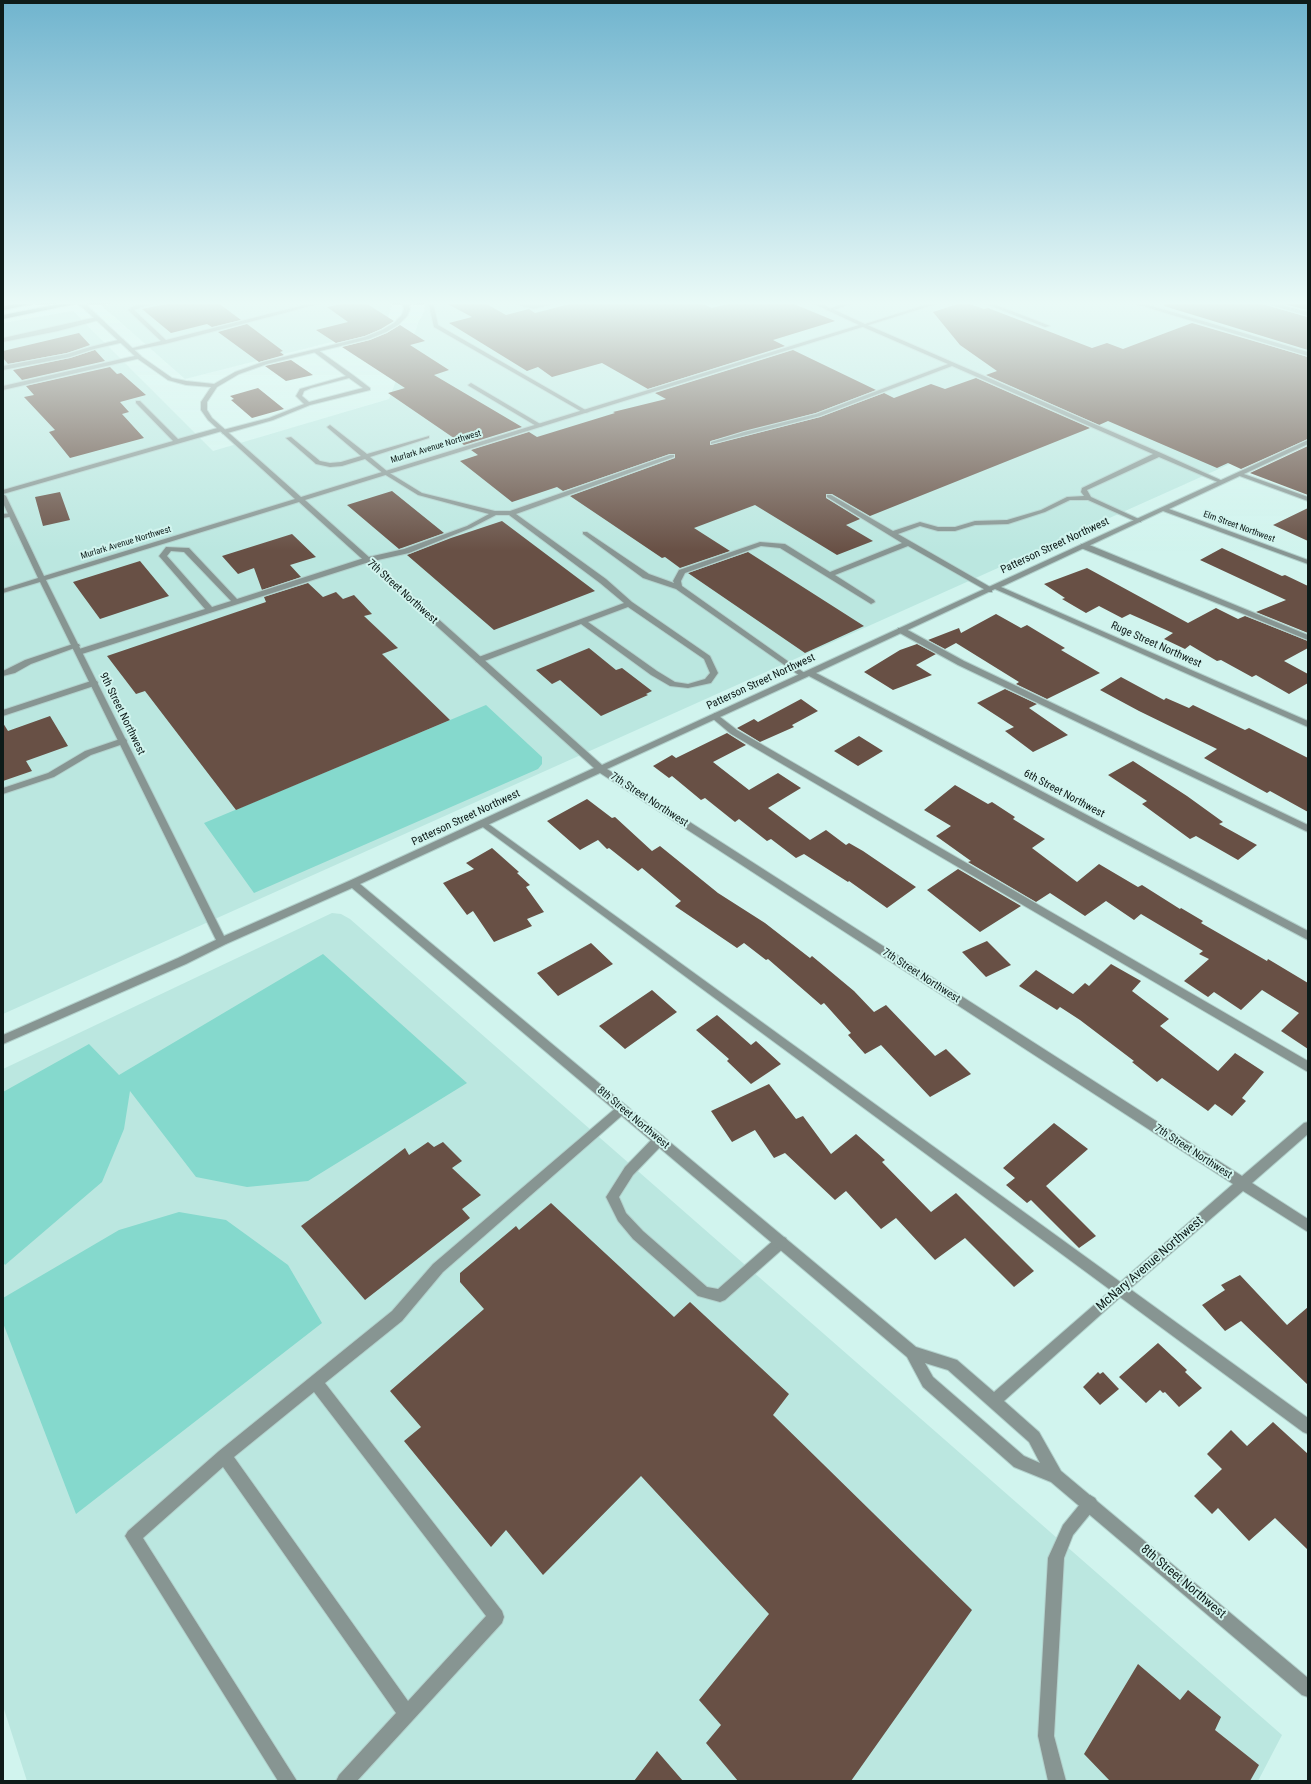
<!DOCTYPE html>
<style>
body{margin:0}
#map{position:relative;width:1311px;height:1784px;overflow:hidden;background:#d1f4ee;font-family:"Roboto Condensed",sans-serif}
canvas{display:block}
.frame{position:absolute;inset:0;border:4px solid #0e1b19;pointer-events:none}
</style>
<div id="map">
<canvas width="1311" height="1784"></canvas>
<div class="frame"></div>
</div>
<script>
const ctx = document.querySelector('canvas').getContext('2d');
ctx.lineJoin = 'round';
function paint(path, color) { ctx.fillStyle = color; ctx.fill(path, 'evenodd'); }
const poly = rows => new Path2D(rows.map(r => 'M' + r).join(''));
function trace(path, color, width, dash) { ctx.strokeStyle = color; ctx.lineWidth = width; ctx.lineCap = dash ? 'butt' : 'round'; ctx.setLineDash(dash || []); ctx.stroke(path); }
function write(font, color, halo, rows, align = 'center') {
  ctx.font = font + ' "Roboto Condensed",sans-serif'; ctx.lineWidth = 4; ctx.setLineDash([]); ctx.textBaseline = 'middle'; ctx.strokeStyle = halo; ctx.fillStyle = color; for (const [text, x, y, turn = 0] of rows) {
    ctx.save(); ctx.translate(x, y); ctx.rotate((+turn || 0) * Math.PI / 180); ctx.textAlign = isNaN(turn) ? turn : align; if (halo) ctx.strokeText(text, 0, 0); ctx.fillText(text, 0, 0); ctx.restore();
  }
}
const built = poly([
 [120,301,390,301,392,303,387,321,355,336,185,379,102,306],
 [424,301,1308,301,1308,429,3,1014,3,323,73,311,213,451,389,399,419,321,425,311],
 [332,913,341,914,350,919,1282,1735,1258,1781,27,1781,3,1706,3,1069]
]);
const green = poly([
 [486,705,542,757,542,764,538,769,254,893,204,823],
 [323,954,467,1083,308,1181,247,1187,196,1177,130,1091,124,1129,102,1182,5,1265,3,1262,3,1092,89,1044,119,1075],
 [179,1212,226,1220,288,1265,322,1323,76,1514,3,1323,3,1298,119,1230]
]);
const building = poly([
 [177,302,217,302,241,320,212,327,207,324,171,333,142,309],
 [352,302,364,302,394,321,381,329,365,336,336,343,316,330,348,322,327,307],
 [444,302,483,302,506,315,529,309,535,313,578,302,698,302,712,308,735,302,789,302,835,321,773,340,785,346,648,389,602,363,552,377,538,367,527,371,449,323,472,317],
 [964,302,984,309,988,308,1092,348,1107,343,1123,349,1192,323,1308,357,1308,439,1241,469,1228,463,1217,468,1108,421,1099,425,986,375,997,371,960,345,933,312],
 [1165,302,1255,302,1308,317,1308,350,1164,306],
 [1274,302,1308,302,1308,310],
 [247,324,283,351,280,352,284,355,259,362,218,332],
 [400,325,425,341,410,345,449,370,434,375,522,427,464,445,388,393,405,388,342,347,370,340,387,333],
 [79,333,90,345,67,353,8,364,3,358,3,351],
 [95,350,105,361,22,380,13,370,70,358],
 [793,350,876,390,816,413,711,441,710,445,820,417,884,393,894,398,931,384,945,389,976,378,1090,428,870,516,832,494,826,494,826,498,860,519,846,525,873,541,837,555,755,505,694,528,730,551,680,568,665,557,662,558,570,496,675,458,675,454,670,454,563,491,557,487,512,502,460,461,478,455,471,450,529,432,537,437,615,413,613,412,666,399,655,393],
 [291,360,313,375,286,381,265,366],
 [110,367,117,374,121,373,146,395,120,402,129,412,122,414,144,438,70,458,49,432,55,430,24,397,34,395,26,386],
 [258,388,284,409,252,418,231,400,234,399,230,396],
 [1308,446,1308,495,1250,473],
 [392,491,444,533,399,549,347,505],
 [60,492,70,520,43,526,35,497],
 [1308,508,1308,541,1273,525],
 [502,521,595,591,494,630,407,555,451,538],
 [292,534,316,557,290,565,301,577,262,590,254,568,238,574,222,556],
 [1222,548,1282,576,1285,575,1308,586,1308,633,1256,612,1286,600,1200,560],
 [748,552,864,626,805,653,688,573],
 [140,561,169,596,100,619,73,582],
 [1087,568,1188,623,1216,608,1238,619,1245,616,1308,641,1308,648,1284,661,1308,674,1308,683,1289,694,1256,675,1252,677,1221,660,1217,661,1190,645,1185,649,1164,639,1173,633,1130,614,1122,618,1099,606,1086,613,1062,599,1065,598,1044,584],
 [308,583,323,597,336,592,343,599,354,595,372,614,364,616,398,648,382,654,450,720,236,810,145,691,136,694,107,656,266,602,264,597],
 [996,614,1021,628,1027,625,1065,648,1061,650,1100,673,1047,699,1016,684,1019,682,956,643,945,649,928,640,959,628,961,633],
 [917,644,936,654,916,665,932,675,893,690,864,672,900,650],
 [589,648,616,670,622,668,652,691,646,694,648,695,601,716,560,680,552,684,536,670],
 [1121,677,1164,700,1166,698,1189,708,1193,705,1245,730,1249,728,1308,758,1308,812,1270,791,1267,793,1204,758,1217,749,1139,711,1100,690],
 [1005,689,1037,704,1029,708,1068,735,1033,752,1005,731,1014,727,977,703],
 [801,699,818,711,792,725,794,727,760,742,737,728,754,719,758,722],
 [50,716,68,746,26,761,32,771,3,781,3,723,8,731],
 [727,733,746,745,713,762,749,790,778,773,801,788,768,808,810,840,826,830,846,845,849,843,863,851,916,887,887,908,849,881,848,882,804,854,796,858,771,839,767,841,739,819,735,822,705,798,701,800,672,776,669,778,653,766,672,755,676,758],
 [859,736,883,751,858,766,834,751],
 [1133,761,1187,796,1223,822,1219,824,1257,845,1238,860,1196,836,1190,839,1142,804,1147,801,1108,775],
 [955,785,988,804,992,802,1015,817,1013,819,1045,839,1032,848,1077,882,1099,864,1138,887,1142,885,1180,909,1181,908,1203,921,1201,923,1267,961,1268,959,1308,983,1308,1049,1281,1031,1299,1013,1262,990,1241,1010,1214,992,1208,997,1184,981,1209,959,1199,954,1203,951,1141,914,1134,920,1106,901,1085,916,1050,893,1036,902,968,862,971,861,936,836,951,826,924,810],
 [587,799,612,818,615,817,652,851,660,846,718,893,765,923,810,958,812,956,854,991,874,1012,886,1005,935,1056,946,1049,971,1074,930,1097,881,1045,865,1054,848,1035,851,1033,824,1003,821,1005,768,959,766,960,744,943,737,948,675,906,681,901,642,868,638,871,609,848,607,849,598,840,580,850,547,821],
 [492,848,519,872,517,873,530,885,526,887,544,912,527,919,532,926,494,942,473,911,467,915,443,883,474,869,466,863],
 [958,869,1021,906,980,932,927,890],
 [987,941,1011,965,986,977,962,952],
 [591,943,613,964,558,996,537,973],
 [1111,964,1141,981,1132,991,1169,1019,1160,1026,1218,1071,1235,1053,1264,1072,1242,1098,1246,1101,1232,1116,1215,1104,1208,1111,1162,1078,1157,1082,1132,1062,1134,1061,1080,1020,1060,1007,1057,1010,1019,986,1036,970,1073,994,1085,983,1089,986],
 [652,990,677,1012,625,1049,599,1026],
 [717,1015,751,1045,756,1041,781,1064,751,1084,727,1061,729,1059,696,1030],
 [769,1084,796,1119,803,1116,831,1154,856,1134,885,1160,882,1162,931,1212,956,1193,1034,1271,1014,1287,965,1238,935,1260,896,1218,881,1229,846,1191,835,1200,785,1153,774,1158,755,1130,732,1142,711,1111],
 [1054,1123,1088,1149,1046,1186,1096,1236,1079,1248,1031,1200,1027,1203,1006,1185,1015,1178,1003,1168],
 [428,1142,434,1147,443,1142,462,1161,452,1168,481,1195,462,1209,470,1218,365,1300,301,1226,405,1148,409,1155],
 [551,1203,674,1317,690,1302,789,1394,773,1415,972,1610,851,1781,738,1781,706,1743,721,1725,699,1700,769,1614,641,1476,543,1575,506,1530,491,1547,404,1441,421,1427,390,1391,484,1309,460,1282,460,1273,516,1226,519,1230],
 [1240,1275,1287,1325,1308,1307,1308,1385,1241,1321,1225,1331,1202,1305,1225,1290,1221,1285],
 [1158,1343,1187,1370,1185,1372,1202,1388,1179,1407,1165,1392,1163,1393,1160,1390,1146,1403,1119,1377],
 [1098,1372,1100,1374,1103,1372,1119,1389,1100,1405,1083,1387],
 [1273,1422,1308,1454,1308,1550,1275,1518,1249,1541,1218,1508,1212,1514,1194,1496,1222,1469,1207,1454,1231,1430,1247,1446],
 [1138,1664,1180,1700,1188,1690,1221,1717,1215,1730,1259,1765,1250,1781,1110,1781,1084,1754],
 [657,1751,683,1781,634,1781]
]);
const lane = poly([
 [151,301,161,301,134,310,166,340,320,301,330,301,165,344,129,351,129,349,161,341,128,310,133,306,151,301],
 [409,301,419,301,405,306,402,304,409,301],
 [428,301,433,301,438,325,589,412,584,413,434,327,428,301],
 [514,301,521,301,534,305,552,301,563,301,534,309,521,306,514,301],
 [850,301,859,301,831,311,826,310,850,301],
 [978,301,986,301,1050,326,1045,327,978,301],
 [1256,301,1266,301,1308,312,1308,316,1256,301],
 [97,317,99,318,99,320,58,331,3,342,3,338,97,317],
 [865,324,1161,453,1225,482,1220,483,1159,457,1087,490,1091,497,1141,520,1141,522,1137,522,1088,500,1070,500,1045,512,1008,524,975,525,955,531,938,531,920,526,898,534,992,588,992,592,989,592,908,546,835,575,874,600,875,602,871,604,780,548,761,546,685,573,681,581,682,586,806,674,807,676,803,678,676,589,643,578,583,534,583,532,587,532,649,574,674,583,673,581,679,570,760,542,785,544,830,572,902,543,827,497,827,495,831,495,893,531,920,522,938,527,955,527,975,521,1007,520,1041,510,1067,497,1084,496,1081,492,1082,488,1153,454,952,366,820,416,711,444,711,442,744,432,816,414,948,364,863,327,862,326,865,324],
 [122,339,124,340,124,342,94,349,70,357,3,370,3,366,67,354,90,347,122,339],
 [314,350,318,350,353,375,370,388,370,390,310,405,273,420,224,434,222,433,222,431,3,494,3,490,173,441,136,403,136,401,140,401,178,439,221,427,224,429,223,430,269,418,304,404,296,396,300,389,346,376,314,352,314,350],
 [349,378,363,388,309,402,302,396,304,391,311,388,349,378],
 [139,355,141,356,141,358,3,390,3,386,139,355],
 [471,383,542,425,543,426,538,427,469,386,468,385,471,383],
 [330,425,367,454,429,436,429,438,370,457,388,472,422,493,495,511,510,511,670,455,674,455,674,457,516,514,606,579,632,602,710,656,718,673,711,683,688,688,670,686,651,675,581,624,482,662,476,662,476,658,624,603,600,583,509,515,496,515,471,528,409,553,369,562,82,654,76,654,76,650,205,609,159,556,166,547,189,548,237,599,364,558,404,549,467,526,489,514,418,495,384,474,365,459,342,466,330,467,316,464,286,438,291,437,320,461,330,463,341,462,361,456,328,428,327,427,330,425],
 [171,551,184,552,231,601,212,607,167,556,171,551],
 [628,607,704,659,710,673,705,679,688,684,675,682,657,671,588,622,628,607],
 [1237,473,1241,473,1308,497,1308,501,1237,475,1237,473],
 [12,513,14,514,14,516,3,518,3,514,12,513],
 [1081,544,1087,544,1308,635,1308,640,1081,548,1081,544],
 [898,628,904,628,964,661,1308,825,1308,832,958,665,898,632,898,628],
 [73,644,79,644,80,646,31,664,15,673,3,676,3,671,25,660,73,644],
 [91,681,97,681,98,683,97,685,3,716,3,710,91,681],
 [715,713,737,730,1308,1061,1308,1072,731,734,712,718,711,716,715,713],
 [123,738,126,739,127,741,126,743,91,755,54,777,3,794,3,788,48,773,85,751,123,738],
 [483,820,1308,1418,1308,1434,1303,1432,480,825,478,823,480,821,483,820],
 [222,937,226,938,227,941,226,944,186,964,3,1044,3,1035,178,958,222,937],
 [622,1104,626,1106,628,1109,626,1112,443,1272,402,1321,325,1383,502,1611,504,1617,502,1623,357,1781,336,1781,339,1775,396,1713,223,1467,143,1538,297,1781,278,1781,128,1541,125,1536,128,1531,219,1451,392,1311,433,1264,618,1106,622,1104],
 [314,1392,486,1616,408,1701,234,1457,314,1392],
 [659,1135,663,1136,665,1140,663,1144,633,1175,619,1197,626,1213,643,1231,707,1287,718,1289,776,1238,781,1236,786,1238,787,1242,786,1246,725,1300,720,1302,698,1296,633,1239,618,1221,606,1197,625,1167,655,1136,659,1135],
 [1090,1495,1095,1498,1098,1503,1095,1508,1073,1535,1064,1558,1054,1736,1066,1781,1048,1781,1038,1736,1048,1558,1063,1525,1085,1498,1090,1495]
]);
const street = poly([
 [402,301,407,301,410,309,407,316,398,325,386,332,369,339,267,364,239,374,217,387,207,402,207,410,212,418,301,497,859,325,808,301,815,301,865,324,937,301,946,301,305,500,602,765,1308,440,1308,444,1169,509,1308,560,1308,564,1163,511,1001,587,1308,721,1308,727,995,589,816,673,1308,931,1308,940,809,676,607,769,1242,1176,1304,1123,1308,1122,1308,1134,1252,1183,1308,1219,1308,1232,1243,1191,1125,1293,1004,1401,1039,1432,1061,1471,1308,1678,1308,1697,1302,1695,1051,1482,1014,1467,923,1387,907,1357,352,888,226,944,218,944,40,582,3,593,3,589,38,578,3,503,3,494,6,496,44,576,295,499,208,420,201,410,201,402,211,387,186,385,168,380,138,359,79,304,79,302,83,302,142,357,172,378,186,381,214,384,235,372,263,362,365,337,382,330,394,323,402,315,404,309,402,301],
 [299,502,594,768,349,881,224,936,46,580,299,502],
 [600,773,1233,1184,994,1392,957,1360,916,1347,360,884,600,773],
 [925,1363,948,1370,1029,1442,1040,1463,1024,1456,933,1377,925,1363],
 [1126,301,1135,301,1308,352,1308,356,1126,301]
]);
const primary = poly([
 [32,301,46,301,3,310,3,306,32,301],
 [75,301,88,301,3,319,3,315,75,301]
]);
const farStreetnames = [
 ["Murlark Avenue Northwest",436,447,-17],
 ["Elm Street Northwest",1239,527,20],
 ["Murlark Avenue Northwest",126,543,-17]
];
const streetNames = [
 ["Patterson Street Northwest",1055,546,-25],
 ["7th Street Northwest",402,592,42],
 ["Ruge Street Northwest",1156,645,24],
 ["Patterson Street Northwest",761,682,-25],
 ["9th Street Northwest",122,714,64],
 ["6th Street Northwest",1064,794,28],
 ["7th Street Northwest",649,800,33],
 ["Patterson Street Northwest",466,818,-25],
 ["7th Street Northwest",921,976,33],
 ["8th Street Northwest",633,1118,40],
 ["7th Street Northwest",1193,1152,33]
];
const nearStreetnames = [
 ["McNary Avenue Northwest",1150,1264,-41],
 ["8th Street Northwest",1183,1582,40]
];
paint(built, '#bbe7e0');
paint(green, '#85d9cd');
paint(building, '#685045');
trace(lane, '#b2d1cc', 2);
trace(street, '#b2d1cc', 2);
trace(primary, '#b2d1cc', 2);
paint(lane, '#879592');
paint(street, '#879592');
paint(primary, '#364f4b');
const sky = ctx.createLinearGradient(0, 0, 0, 551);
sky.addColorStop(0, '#70b4ce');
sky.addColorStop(0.55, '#eafaf7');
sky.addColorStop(1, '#eafaf700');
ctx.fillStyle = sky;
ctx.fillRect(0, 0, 1311, 551);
write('9px', '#0e1b19', '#d1f4ee', farStreetnames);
write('11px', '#0e1b19', '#d1f4ee', streetNames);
write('13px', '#0e1b19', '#d1f4ee', nearStreetnames);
</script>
